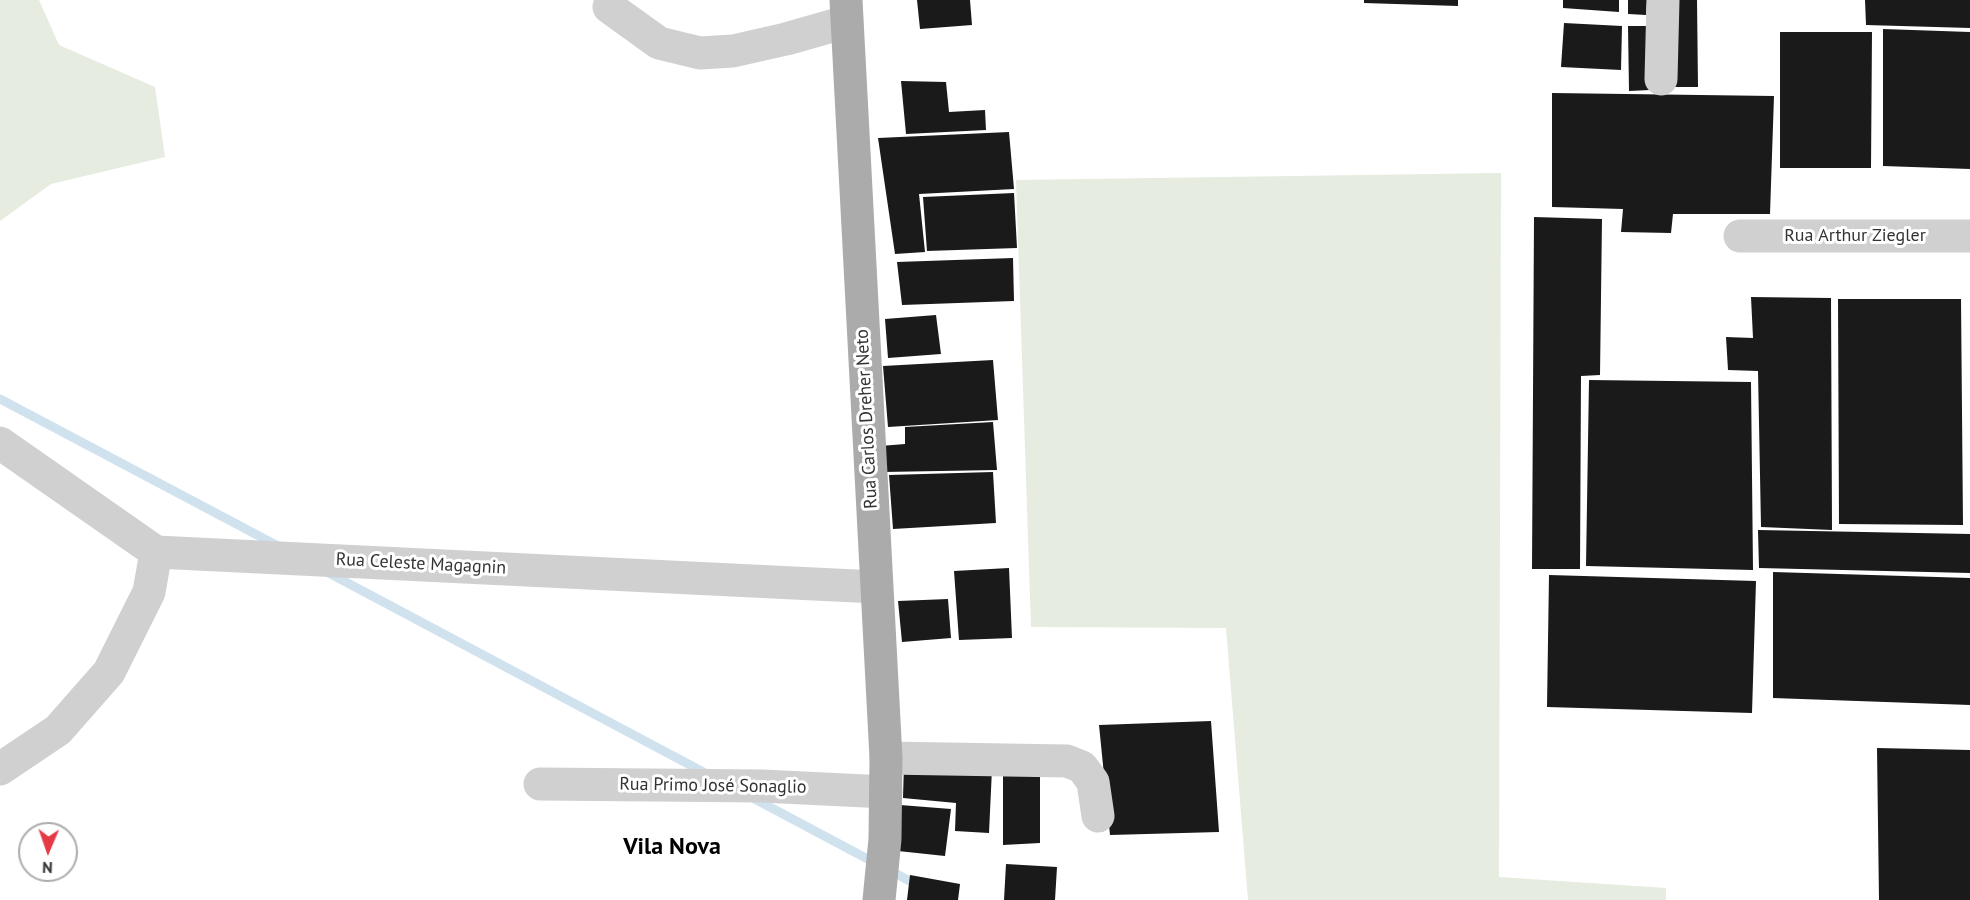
<!DOCTYPE html>
<meta charset="utf-8">
<style>
body{margin:0}
#map{position:relative;width:1970px;height:900px;overflow:hidden;background:#fff;font-family:"PT Sans",sans-serif}
canvas{display:block}
.north{position:absolute;left:18px;top:822px;width:60px;height:60px;box-sizing:border-box;background:#fff;border:2px solid #adadad;border-radius:50%;rotate:182deg;font-size:16px;font-weight:700;line-height:24px;text-align:center;color:#333}
.north::after{content:'';display:block;margin:auto;width:21px;height:27px;background:#e63946;clip-path:polygon(50% 0,100% 100%,50% 72%,0 100%)}
</style>
<div id="map">
<canvas width="1970" height="900"></canvas>
<div class="north">N</div>
</div>
<script>
const ctx = document.querySelector('canvas').getContext('2d');
ctx.lineJoin = 'round';
function paint(path, color) { ctx.fillStyle = color; ctx.fill(path, 'evenodd'); }
const poly = rows => new Path2D(rows.map(r => 'M' + r).join(''));
function trace(path, color, width, dash) { ctx.strokeStyle = color; ctx.lineWidth = width; ctx.lineCap = dash ? 'butt' : 'round'; ctx.setLineDash(dash || []); ctx.stroke(path); }
function write(font, color, halo, rows, align = 'center') {
  ctx.font = font + ' "PT Sans",sans-serif'; ctx.lineWidth = 6; ctx.setLineDash([]); ctx.textBaseline = 'middle'; ctx.strokeStyle = halo; ctx.fillStyle = color; for (const [text, x, y, turn = 0] of rows) {
    ctx.save(); ctx.translate(x, y); ctx.rotate((+turn || 0) * Math.PI / 180); ctx.textAlign = isNaN(turn) ? turn : align; if (halo) ctx.strokeText(text, 0, 0); ctx.fillText(text, 0, 0); ctx.restore();
  }
}
const green = poly([
 [0,0,39,0,59,45,155,87,165,157,51,184,0,221],
 [1501,173,1499,877,1666,888,1666,900,1248,900,1226,628,1031,627,1016,180]
]);
const stream = poly([
 [0,399,278,546],
 [327,572,707,774],
 [751,797,877,864],
 [889,870,919,886]
]);
const building = poly([
 [917,0,970,0,972,25,920,29],
 [1364,0,1458,0,1458,6,1364,3],
 [1563,0,1619,0,1619,12,1563,8],
 [1628,0,1647,0,1646,15,1628,14],
 [1674,0,1697,0,1698,87,1675,87],
 [1865,0,1970,0,1970,28,1866,25],
 [1564,23,1622,26,1621,70,1561,67],
 [1628,26,1648,26,1650,90,1629,91],
 [1883,29,1970,32,1970,169,1883,166],
 [1780,32,1872,32,1871,168,1780,168],
 [901,81,946,82,949,112,985,110,986,130,906,134],
 [1552,93,1774,96,1770,214,1673,214,1671,233,1621,232,1623,209,1552,207],
 [1009,132,1014,189,919,194,925,252,895,254,878,138],
 [1014,193,1017,248,927,251,923,197],
 [1534,217,1602,219,1600,375,1581,376,1580,569,1532,569],
 [1013,258,1014,301,902,305,897,262],
 [1751,297,1831,298,1832,530,1761,527,1758,371,1728,370,1726,337,1753,338],
 [1838,299,1961,299,1963,525,1839,524],
 [936,315,941,354,888,358,885,319],
 [993,360,998,420,888,427,883,366],
 [1589,380,1751,382,1753,570,1586,566],
 [993,422,997,470,883,472,880,446,905,444,905,427],
 [993,472,996,523,893,529,889,475],
 [1758,530,1970,534,1970,573,1759,568],
 [1009,568,1012,638,959,640,954,571],
 [1773,572,1970,578,1970,705,1773,698],
 [1549,575,1756,581,1752,713,1547,707],
 [948,599,951,638,902,642,898,601],
 [1211,721,1219,832,1110,835,1099,725],
 [1877,748,1970,750,1970,900,1879,900],
 [904,763,992,769,989,833,955,831,956,803,903,798],
 [1040,774,1040,843,1003,845,1003,775],
 [900,805,951,809,945,856,898,851],
 [1006,864,1057,867,1055,900,1004,900],
 [910,875,960,884,958,900,907,900]
]);
const minor = poly([
 [609,7,659,43,700,53,733,51,786,39,846,22],
 [1661,79,1663,0],
 [1740,236,1970,236],
 [0,443,156,552,876,587],
 [886,758,1067,761,1082,767,1093,782,1098,816],
 [0,769,58,730,109,672,149,592,156,552],
 [540,784,762,786,886,792]
]);
const major = poly([
 [846,0,886,758,885,839,879,900]
]);
const streetNames = [
 ["Rua Arthur Ziegler",1855,236],
 ["Rua Carlos Dreher Neto",867,419,-93],
 ["Rua Celeste Magagnin",421,564,3],
 ["Rua Primo José Sonaglio",713,786,1]
];
const districtNames = [
 ["Vila Nova",672,847]
];
paint(green, '#e6ecdf');
trace(stream, '#cfe2ee', 9);
paint(building, '#1a1a1a');
trace(minor, '#d0d0d0', 33);
trace(major, '#ababab', 33);
write('18px', '#333', '#fff', streetNames);
write('bold 24px', '#000', '#fff', districtNames);
</script>
